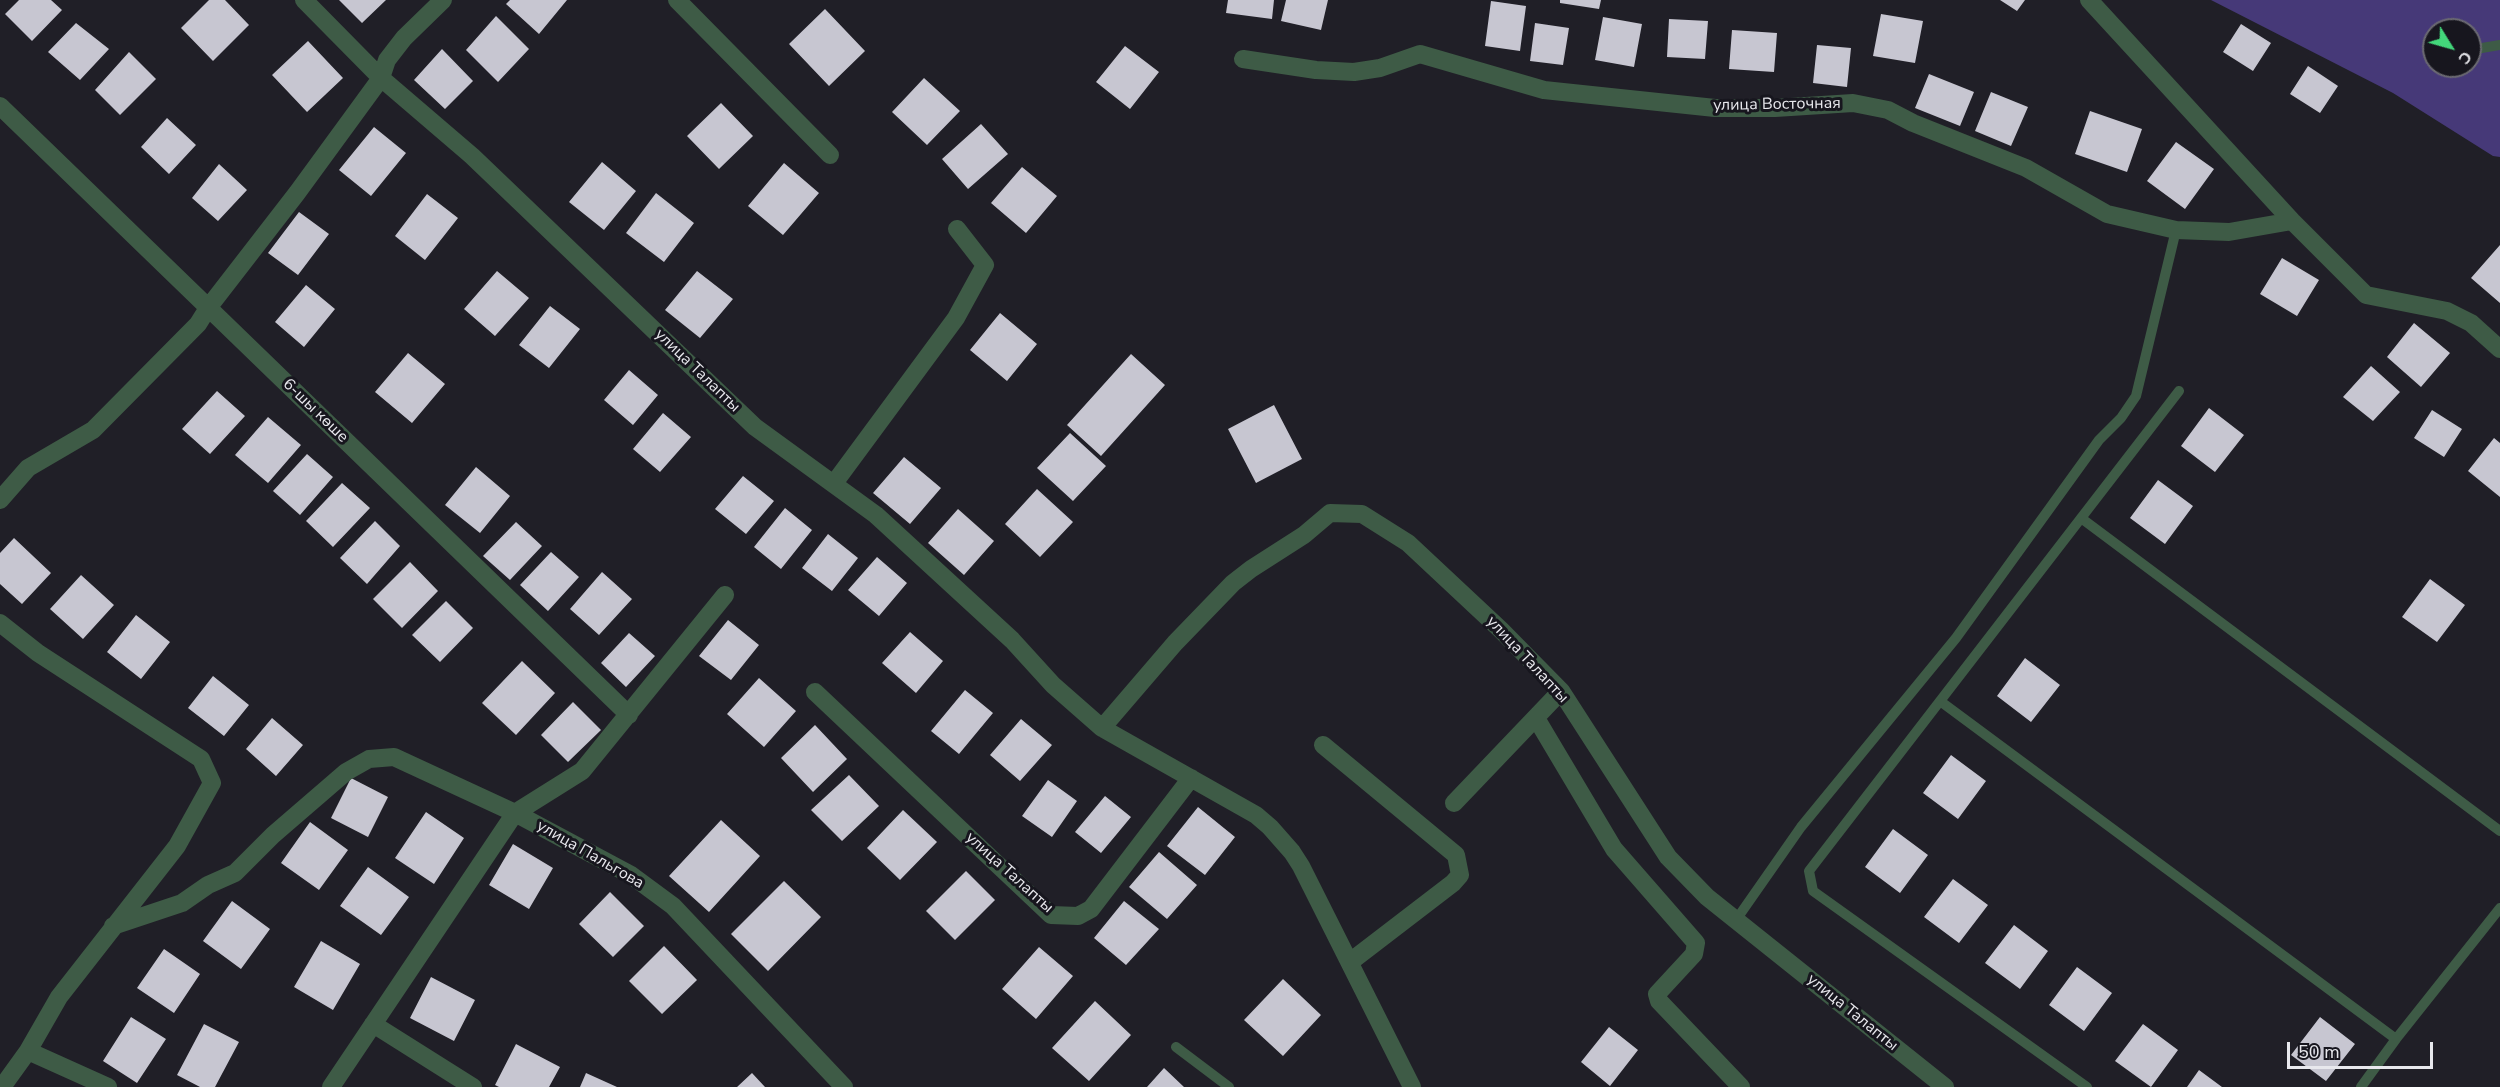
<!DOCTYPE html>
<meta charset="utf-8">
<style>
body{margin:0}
#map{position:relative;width:2500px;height:1087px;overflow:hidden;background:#201f27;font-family:"Nunito Sans",sans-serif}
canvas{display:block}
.north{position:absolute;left:2422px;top:18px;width:60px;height:60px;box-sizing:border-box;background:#17161e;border:2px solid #6b6a71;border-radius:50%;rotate:127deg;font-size:16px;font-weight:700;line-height:24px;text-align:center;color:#e8e8ed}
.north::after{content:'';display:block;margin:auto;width:21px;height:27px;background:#43d77b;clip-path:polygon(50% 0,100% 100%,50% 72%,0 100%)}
.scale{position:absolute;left:2287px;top:1042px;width:146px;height:27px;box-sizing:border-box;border:3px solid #e8e8ed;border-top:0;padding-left:8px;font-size:18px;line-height:21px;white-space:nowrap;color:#e8e8ed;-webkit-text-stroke:4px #17161e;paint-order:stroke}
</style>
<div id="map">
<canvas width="2500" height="1087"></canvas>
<div class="north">С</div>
<div class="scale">50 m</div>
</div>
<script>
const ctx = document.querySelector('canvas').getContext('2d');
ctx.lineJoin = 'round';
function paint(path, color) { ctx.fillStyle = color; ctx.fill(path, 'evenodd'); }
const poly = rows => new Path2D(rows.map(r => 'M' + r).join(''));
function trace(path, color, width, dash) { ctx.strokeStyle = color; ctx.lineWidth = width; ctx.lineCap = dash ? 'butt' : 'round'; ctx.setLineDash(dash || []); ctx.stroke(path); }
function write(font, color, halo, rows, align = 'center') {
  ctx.font = font + ' "Nunito Sans",sans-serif'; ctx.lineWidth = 6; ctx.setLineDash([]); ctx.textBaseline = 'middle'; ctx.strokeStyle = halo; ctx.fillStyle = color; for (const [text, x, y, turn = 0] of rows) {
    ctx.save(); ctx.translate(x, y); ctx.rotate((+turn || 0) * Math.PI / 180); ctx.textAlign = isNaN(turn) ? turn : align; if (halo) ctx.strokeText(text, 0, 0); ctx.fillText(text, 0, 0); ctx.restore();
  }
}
const green = poly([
 [2211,0,2500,0,2500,157,2493,156,2393,93],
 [2434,30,2470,30,2470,66,2434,66]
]);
const building = poly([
 [19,0,51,0,62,10,32,41,5,14],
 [209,0,225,0,249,25,213,61,181,28],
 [339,0,386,0,362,23],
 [510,0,567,0,539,34,506,4],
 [1228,0,1274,0,1272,19,1226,13],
 [1286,0,1328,0,1321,30,1281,21],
 [1560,0,1601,0,1599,9,1560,3],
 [2000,0,2025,0,2017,11],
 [1491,1,1526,6,1520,51,1485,46],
 [825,9,865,51,829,86,789,44],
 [1881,14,1923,21,1915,63,1873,56],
 [496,16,529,49,498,82,466,50],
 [1603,17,1642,24,1634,67,1595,60],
 [1669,19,1708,21,1705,59,1667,57],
 [76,23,109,49,80,80,48,52],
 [1535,23,1569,28,1563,65,1530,61],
 [2241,24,2271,43,2253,71,2223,52],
 [1732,30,1777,33,1774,72,1729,69],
 [308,41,343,78,307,112,272,75],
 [1817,45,1851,48,1847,87,1813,83],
 [1125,46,1159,72,1130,109,1096,82],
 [442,49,473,81,445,109,414,80],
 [129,52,156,79,120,115,95,90],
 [2308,66,2338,86,2320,113,2290,94],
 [1929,74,1974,92,1960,126,1915,108],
 [924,78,960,111,927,145,892,112],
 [1991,92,2028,107,2011,146,1975,131],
 [721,103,753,136,719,169,687,136],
 [2090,111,2142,129,2127,172,2075,154],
 [167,118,196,145,169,174,141,147],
 [981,124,1008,154,968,189,942,159],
 [374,127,406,153,371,196,339,170],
 [2176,142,2214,169,2185,209,2147,181],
 [602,162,636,191,604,230,569,202],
 [784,163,819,193,783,235,748,206],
 [219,164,247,190,218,221,192,198],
 [1022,167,1057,196,1026,233,991,203],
 [656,193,694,223,664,262,626,233],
 [427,194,458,218,425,260,395,236],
 [299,212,329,234,298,275,268,253],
 [2500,245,2500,303,2471,278],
 [2282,258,2319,280,2297,316,2260,294],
 [497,271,529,298,495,336,464,309],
 [697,271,733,299,700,338,665,310],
 [306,285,335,309,304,347,275,322],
 [550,306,580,329,549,368,519,345],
 [1000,313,1037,344,1007,381,970,350],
 [2414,323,2450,353,2421,387,2387,357],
 [408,353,445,384,412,423,375,392],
 [1131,354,1165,385,1101,456,1067,425],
 [2371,366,2400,392,2373,421,2343,397],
 [629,370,658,395,633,425,604,400],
 [217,391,245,416,210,454,182,429],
 [1274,405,1302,459,1256,483,1228,429],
 [2209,408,2244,435,2215,472,2181,446],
 [2432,410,2462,429,2444,457,2414,438],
 [663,413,691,437,660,472,633,449],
 [268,417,301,445,268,483,235,455],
 [1070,433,1106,466,1073,501,1037,468],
 [2494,438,2500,443,2500,497,2468,471],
 [307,454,333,477,300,515,273,491],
 [904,457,941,488,910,524,873,493],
 [476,467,510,496,480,533,445,505],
 [743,476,774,501,746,534,715,509],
 [2158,480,2193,506,2165,544,2130,518],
 [342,483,370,508,333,547,306,521],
 [1037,489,1073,522,1040,557,1005,524],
 [785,508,812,530,781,569,754,547],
 [958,509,994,541,964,575,928,543],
 [375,521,400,546,367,584,340,558],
 [516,522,542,546,510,580,483,556],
 [828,534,858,558,832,591,802,568],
 [14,538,51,573,22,604,0,584,0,553],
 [551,552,579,577,548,611,520,585],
 [877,557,907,583,879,616,848,590],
 [410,562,438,591,402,628,373,599],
 [602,572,632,599,599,635,570,609],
 [81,575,114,605,83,639,50,609],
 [2430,579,2465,605,2437,642,2402,617],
 [446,601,473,628,440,662,412,635],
 [136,615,170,642,141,679,107,652],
 [728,620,759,645,731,680,699,656],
 [910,632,943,661,916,693,882,663],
 [629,633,655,656,626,687,601,663],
 [2025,658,2060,685,2031,722,1997,696],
 [522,661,555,693,516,735,482,703],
 [213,676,249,705,224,736,188,708],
 [759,678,796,711,764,747,727,714],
 [965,690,993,713,959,754,931,731],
 [573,702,601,730,568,762,541,735],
 [272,718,303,745,276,776,246,749],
 [1021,719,1052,745,1020,781,990,755],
 [815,725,847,759,813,792,781,758],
 [1951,755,1986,781,1958,819,1923,793],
 [849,775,879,806,842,841,811,810],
 [351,778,388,797,368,837,331,818],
 [1048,780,1077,801,1052,837,1022,816],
 [1105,796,1131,817,1101,853,1075,832],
 [1198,807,1235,837,1205,875,1167,846],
 [903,810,937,842,900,880,867,848],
 [426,812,464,838,434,884,395,858],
 [721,820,760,856,709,912,669,876],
 [310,822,348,850,319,890,281,863],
 [1893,829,1928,855,1900,893,1865,867],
 [513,844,553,868,529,909,489,885],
 [1159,852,1197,885,1167,919,1129,887],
 [368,867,409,897,381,935,340,906],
 [966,871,995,900,955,940,926,911],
 [1953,879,1988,905,1959,943,1924,917],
 [784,881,821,917,768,971,731,934],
 [610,892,644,926,613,957,579,924],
 [232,901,270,929,241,969,203,941],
 [1124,901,1159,929,1126,965,1094,938],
 [2014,925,2048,951,2020,989,1985,963],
 [321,941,360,964,333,1010,294,987],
 [664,946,697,980,662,1014,629,981],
 [1039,947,1073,976,1036,1019,1002,989],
 [164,949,200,974,174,1013,137,988],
 [2077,967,2112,993,2084,1031,2049,1005],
 [431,977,475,1000,454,1041,410,1018],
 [1283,979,1321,1015,1283,1056,1244,1020],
 [1095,1001,1131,1035,1089,1081,1052,1048],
 [131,1017,166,1039,137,1083,103,1061],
 [2320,1017,2355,1044,2326,1081,2291,1055],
 [204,1024,239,1042,215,1087,200,1087,177,1075],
 [2143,1024,2178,1050,2151,1087,2115,1061],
 [1609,1027,1638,1050,1610,1086,1581,1062],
 [516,1044,560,1067,549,1087,499,1087,495,1085],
 [1164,1068,1184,1087,1147,1087],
 [2199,1070,2222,1087,2187,1087],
 [586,1073,617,1087,580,1087],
 [752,1073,765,1087,737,1087]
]);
const service = poly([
 [2470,50,2500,45],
 [2429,57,2434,56],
 [2081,518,2500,831],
 [1940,701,2396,1039],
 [1736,920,1801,827,1956,638,2099,440,2121,418,2136,396,2176,230],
 [1176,1047,1229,1087],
 [2087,1087,1813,891,1809,871,2179,391],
 [2361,1087,2396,1039,2500,908]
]);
const minor = poly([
 [304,0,381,78,472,156,755,427,876,515,1012,640,1053,685,1102,728,1256,815,1270,827,1292,852,1301,866,1412,1087],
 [677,0,830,155],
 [2089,0,2292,221,2366,295,2447,311,2471,323,2500,349],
 [1243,59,1316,70,1354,72,1380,68,1420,54,1544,90,1715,108,1775,108,1853,103,1888,110,1913,123,2026,168,2107,214,2176,230,2229,232,2292,221],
 [0,106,629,715],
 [835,482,956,318,985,265,957,229],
 [0,500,28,468,93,430,198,324,208,308,297,193,381,78,387,60,404,38,443,0],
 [725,595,582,771,515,813,631,875,673,906,844,1087],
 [0,623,38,653,201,759,212,783,177,846,59,997,28,1051,2,1087],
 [815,692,1051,915,1078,916,1091,909,1191,778],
 [1536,718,1614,849,1696,943,1694,954,1657,994,1659,1001,1741,1087],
 [1102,728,1175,643,1233,583,1251,569,1304,535,1330,513,1362,514,1408,543,1501,630,1561,691,1668,857,1707,897,1945,1087],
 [1323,745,1456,855,1460,875,1453,883,1350,962],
 [1454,803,1561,691],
 [113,926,182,903,208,885,235,873,273,835,346,772,369,759,394,757,515,813,331,1087],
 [373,1024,473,1087],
 [28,1051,108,1087]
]);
const streetNames = [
 ["улица Восточная",1777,105,-1],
 ["улица Талапты",697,371,44],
 ["6-шы көше",315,411,44],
 ["улица Талапты",1527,660,47],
 ["улица Пальгова",590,855,30],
 ["улица Талапты",1009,873,42],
 ["улица Талапты",1852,1013,39]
];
paint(green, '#463978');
paint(building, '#c7c6d1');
trace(service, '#3e5b46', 10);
trace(minor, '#3e5b46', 18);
write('16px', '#e8e8ed', '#17161e', streetNames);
</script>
